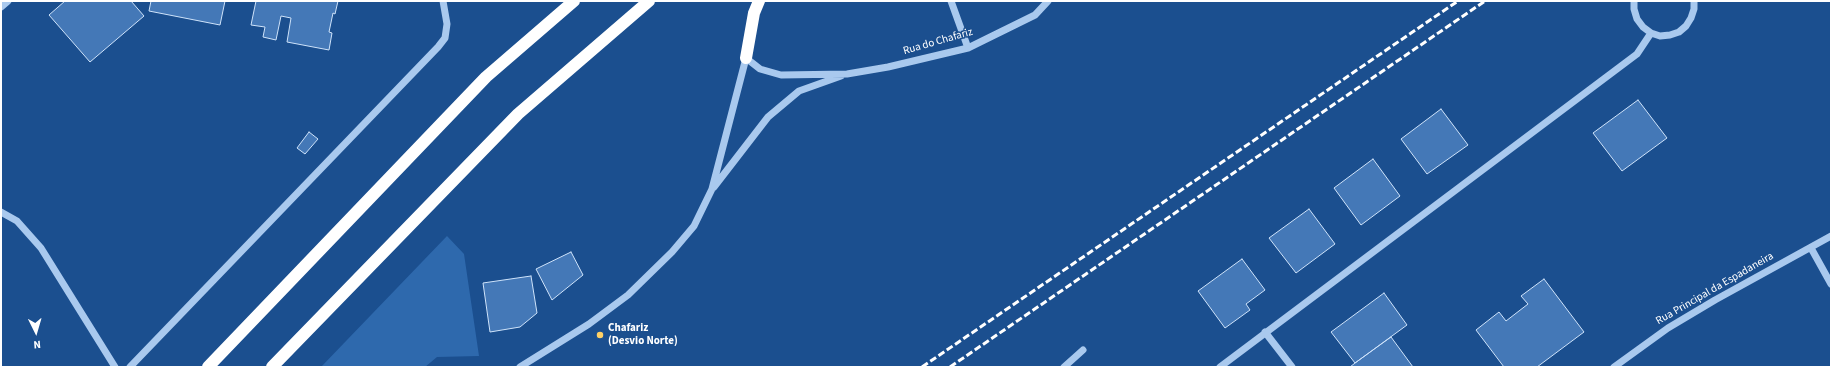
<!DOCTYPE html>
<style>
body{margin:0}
#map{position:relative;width:1832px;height:368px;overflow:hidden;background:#1b4f8f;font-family:"Source Sans 3",sans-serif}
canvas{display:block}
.frame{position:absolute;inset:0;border:2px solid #fff;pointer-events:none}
.north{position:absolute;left:16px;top:312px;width:40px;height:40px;-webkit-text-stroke:3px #1b4f8f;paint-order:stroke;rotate:175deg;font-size:11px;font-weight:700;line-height:16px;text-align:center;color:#fff}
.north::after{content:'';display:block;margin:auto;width:14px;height:18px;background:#fff;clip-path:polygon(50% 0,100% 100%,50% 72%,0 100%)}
</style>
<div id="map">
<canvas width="1832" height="368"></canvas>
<div class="frame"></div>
<div class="north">N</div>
</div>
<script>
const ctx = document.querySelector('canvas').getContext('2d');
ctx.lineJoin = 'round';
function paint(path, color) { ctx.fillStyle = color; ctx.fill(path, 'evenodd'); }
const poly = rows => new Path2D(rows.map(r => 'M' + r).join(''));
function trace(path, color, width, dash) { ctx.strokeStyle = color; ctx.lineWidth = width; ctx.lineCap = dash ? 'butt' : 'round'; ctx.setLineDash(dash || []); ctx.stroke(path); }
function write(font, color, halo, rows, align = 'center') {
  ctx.font = font + ' "Source Sans 3",sans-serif'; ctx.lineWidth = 3; ctx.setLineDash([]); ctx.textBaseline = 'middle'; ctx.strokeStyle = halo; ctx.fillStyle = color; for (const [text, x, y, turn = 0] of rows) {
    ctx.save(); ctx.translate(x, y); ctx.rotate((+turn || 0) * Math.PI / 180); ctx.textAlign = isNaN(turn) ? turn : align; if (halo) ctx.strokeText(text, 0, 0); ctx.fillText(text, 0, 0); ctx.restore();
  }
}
const green = poly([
 [447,236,464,254,479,356,437,357,425,367,321,367]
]);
const building = poly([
 [65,1,131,1,144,16,90,62,49,15,65,1],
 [151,1,225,1,220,25,149,11,151,1],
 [256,1,338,1,335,14,333,13,329,32,332,33,329,50,287,42,291,18,281,16,276,40,263,37,265,27,251,25,256,1],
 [1638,100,1667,138,1622,171,1593,133,1638,100],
 [1441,109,1468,145,1427,174,1401,139,1441,109],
 [309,132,318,139,305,154,297,148,309,132],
 [1373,159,1400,196,1361,225,1334,188,1373,159],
 [1309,209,1335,244,1296,273,1269,238,1309,209],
 [571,252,583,275,552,300,536,269,571,252],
 [1242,259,1265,290,1246,304,1250,310,1225,328,1198,291,1242,259],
 [531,276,537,313,520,327,490,332,483,283,531,276],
 [1544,279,1584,332,1537,367,1504,367,1476,330,1499,312,1506,321,1528,304,1521,296,1544,279],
 [1384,293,1407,325,1355,363,1331,332,1384,293],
 [1391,337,1413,367,1350,367,1355,363,1391,337]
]);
const minor = poly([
 [951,1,968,48],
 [1634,1,1634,9,1637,19,1643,27,1651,33,1660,36,1670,35,1679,32,1686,26,1691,18,1694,9,1694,1],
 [1,7,8,1],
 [714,187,768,117,799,91,841,76],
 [1,212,17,221,41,248,115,367],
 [1811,248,1831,284],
 [1265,332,1292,367],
 [130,367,438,47,445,38,447,24,443,1],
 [520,367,589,324,628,295,672,252,694,226,712,189,746,58,760,69,781,75,847,74,888,67,968,48,1035,15,1048,1],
 [1064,367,1083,350],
 [1220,367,1637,54,1651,33],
 [1614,367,1668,328,1715,300,1831,236]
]);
const highway = poly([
 [746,58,754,13,759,1],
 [208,367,486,77,574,1],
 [272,367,518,114,649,1]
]);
const rail = poly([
 [922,367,1458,1],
 [950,367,1485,1]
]);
const markers = [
 [600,335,4,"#ffd166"]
];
const streetNames = [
 ["Rua do Chafariz",938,42,-16],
 ["Rua Principal da Espadaneira",1715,289,-30]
];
const poiNames = [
 ["Chafariz",608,329],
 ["(Desvio Norte)",608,342]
];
paint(green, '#2e69ad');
paint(building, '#4478b7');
trace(building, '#cfe3fa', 1);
trace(minor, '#a9c9ee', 7);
trace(highway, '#fff', 12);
trace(rail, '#fff', 3, [7, 3]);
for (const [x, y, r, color] of markers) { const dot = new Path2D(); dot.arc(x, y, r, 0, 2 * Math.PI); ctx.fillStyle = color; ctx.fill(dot); trace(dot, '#1b4f8f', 1.5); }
write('11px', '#fff', '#1b4f8f', streetNames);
write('bold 11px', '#fff', '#1b4f8f', poiNames, 'left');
</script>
